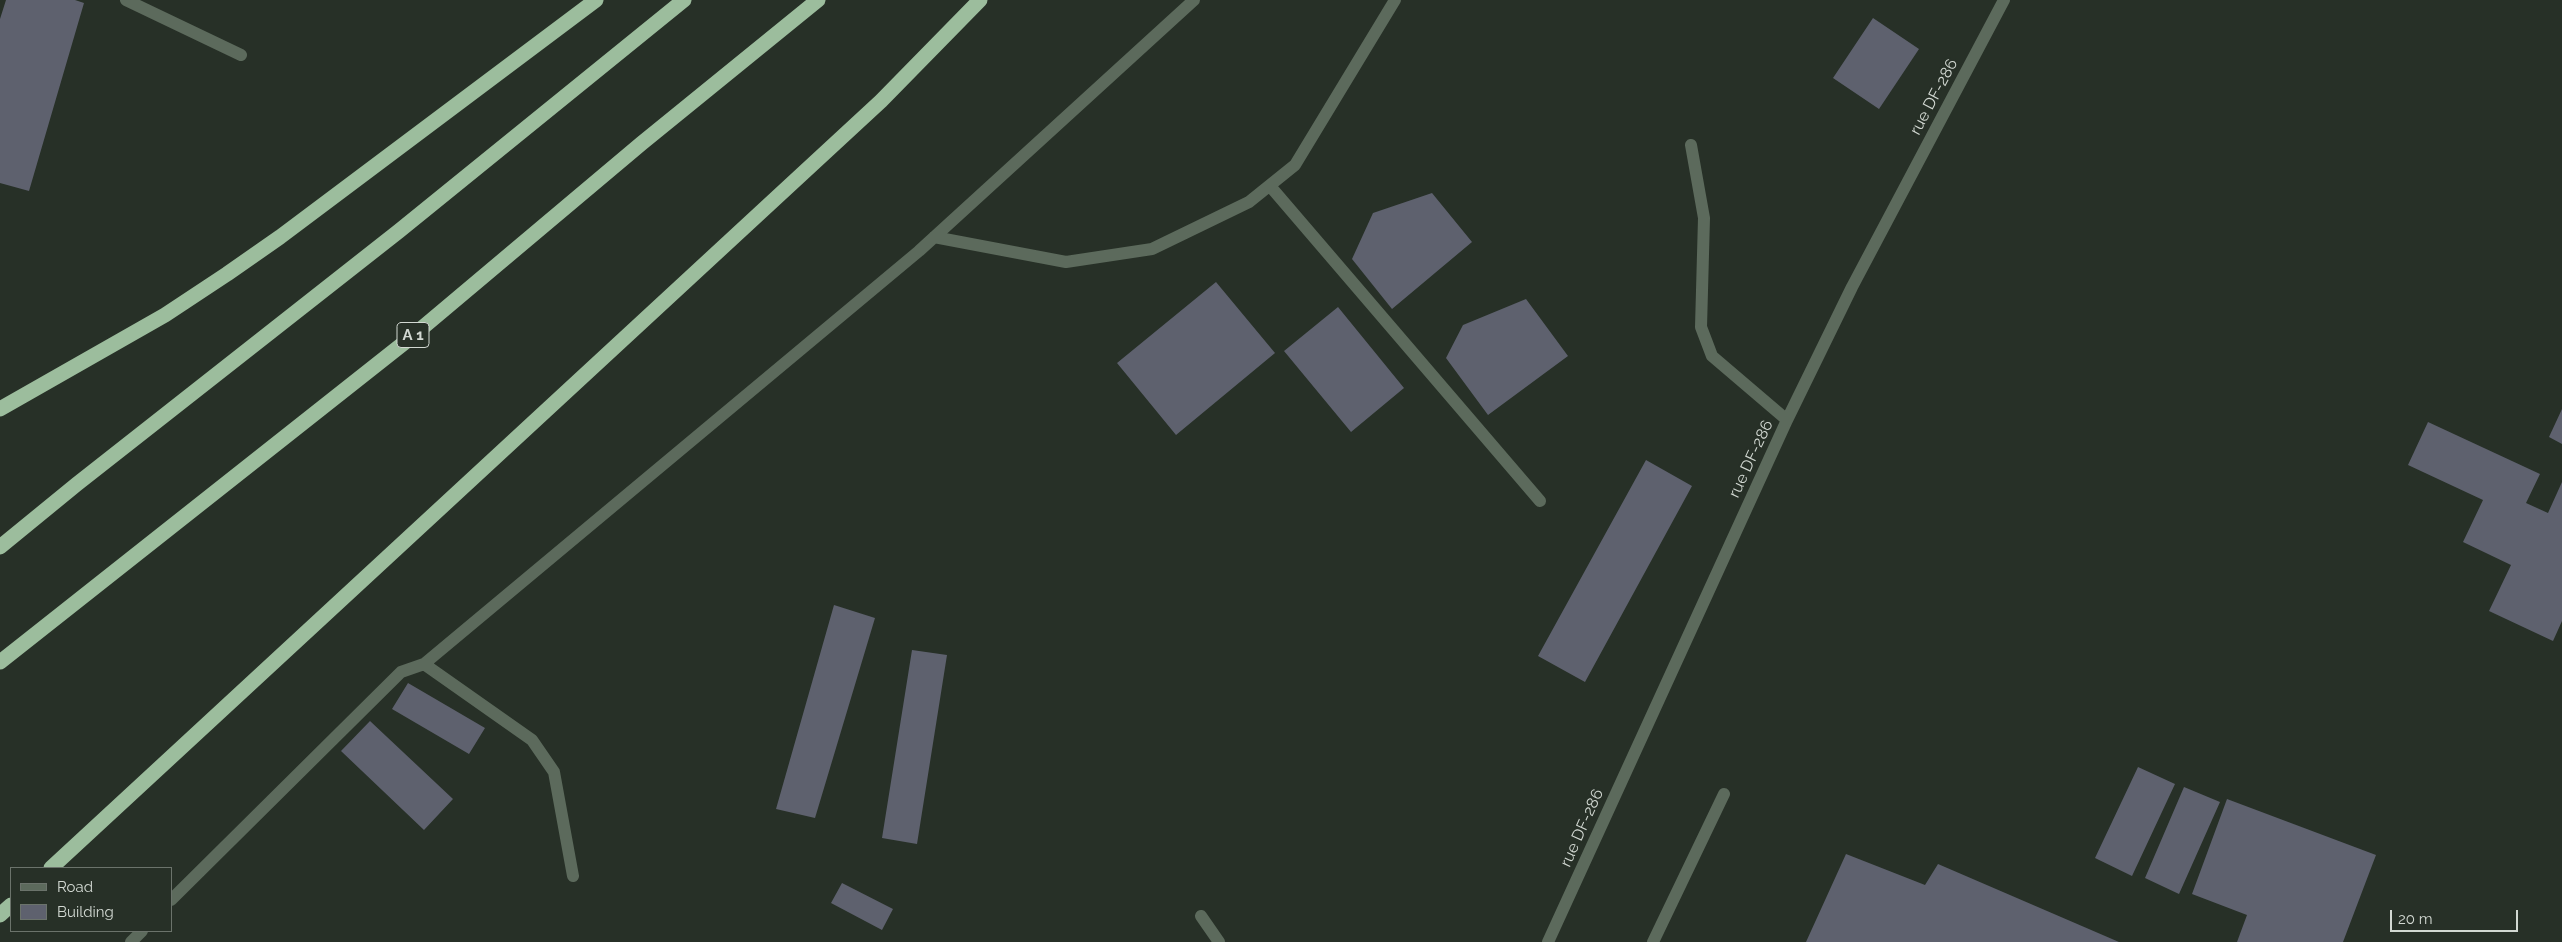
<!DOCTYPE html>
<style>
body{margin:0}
#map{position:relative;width:2562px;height:942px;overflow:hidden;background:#273027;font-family:Raleway,sans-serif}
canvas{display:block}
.legend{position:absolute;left:10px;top:867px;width:162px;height:65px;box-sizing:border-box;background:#273027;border:1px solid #6b736b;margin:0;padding:6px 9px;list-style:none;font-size:15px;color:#d2d8d2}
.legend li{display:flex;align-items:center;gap:10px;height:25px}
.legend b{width:25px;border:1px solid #6b736b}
.scale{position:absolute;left:2390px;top:910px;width:128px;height:22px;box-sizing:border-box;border:2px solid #d2d8d2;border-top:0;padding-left:6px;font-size:15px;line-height:18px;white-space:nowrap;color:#d2d8d2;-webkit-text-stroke:4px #273027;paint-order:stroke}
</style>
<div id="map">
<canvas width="2562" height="942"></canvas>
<ul class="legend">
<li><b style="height:6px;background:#5c6a5c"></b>Road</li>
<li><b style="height:14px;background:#5e616e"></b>Building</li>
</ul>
<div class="scale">20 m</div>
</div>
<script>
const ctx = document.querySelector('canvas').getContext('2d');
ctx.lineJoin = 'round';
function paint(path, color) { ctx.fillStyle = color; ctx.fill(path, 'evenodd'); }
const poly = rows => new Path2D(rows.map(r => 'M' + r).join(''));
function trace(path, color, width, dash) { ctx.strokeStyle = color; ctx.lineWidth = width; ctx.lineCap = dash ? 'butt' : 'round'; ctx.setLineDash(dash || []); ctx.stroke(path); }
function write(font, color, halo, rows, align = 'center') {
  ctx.font = font + ' Raleway,sans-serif'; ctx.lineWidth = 4; ctx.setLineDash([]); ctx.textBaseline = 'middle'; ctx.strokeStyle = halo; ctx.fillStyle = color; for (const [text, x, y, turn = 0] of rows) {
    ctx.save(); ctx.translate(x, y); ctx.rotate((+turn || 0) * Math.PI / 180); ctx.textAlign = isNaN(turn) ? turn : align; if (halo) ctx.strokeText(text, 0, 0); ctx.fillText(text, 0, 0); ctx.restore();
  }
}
const building = poly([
 [6,0,75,0,84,3,29,191,0,183,0,19],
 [1873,18,1919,49,1879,109,1833,78],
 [1432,193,1472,242,1392,309,1352,259,1373,213],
 [1216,282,1275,353,1176,435,1117,363],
 [1526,299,1568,356,1488,415,1446,358,1463,325],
 [1338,307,1404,388,1351,432,1284,351],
 [2562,409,2562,444,2549,437],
 [2428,422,2540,474,2526,503,2548,513,2562,482,2562,621,2553,641,2489,611,2511,565,2463,542,2483,500,2408,465],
 [1646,460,1692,486,1585,682,1538,656],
 [834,605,875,618,815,818,776,809],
 [912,650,947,655,917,844,882,838],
 [408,683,485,728,469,754,392,709],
 [370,721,453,799,424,830,341,751],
 [2138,767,2175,784,2132,876,2095,858],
 [2184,787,2220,802,2179,894,2145,878],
 [2227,799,2376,855,2343,942,2237,942,2247,915,2192,894],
 [1846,854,1925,885,1938,864,2119,942,1806,942],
 [842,883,893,909,882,930,831,903]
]);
const minor = poly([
 [126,0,241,55],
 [1691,145,1704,218,1701,327,1712,356,1787,420],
 [1270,186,1540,501],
 [934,237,1066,262,1152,249,1249,202,1295,165,1395,0],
 [424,664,919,251,1194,0],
 [171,900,401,672,424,664,532,740,554,772,573,876],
 [1201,916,1219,942],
 [131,942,142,931],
 [1548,942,1787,420,1852,287,2004,0],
 [1653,942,1724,794]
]);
const highway = poly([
 [0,409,165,315,227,274,280,237,596,0],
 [0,547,77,484,399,231,684,0],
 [0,662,409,339,642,143,818,0],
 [51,868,881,101,980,0],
 [0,915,11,905]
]);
const shields = [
 [413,335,32]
];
const shieldNames = [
 ["A 1",413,335]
];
const streetNames = [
 ["rue DF-286",1934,97,-62],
 ["rue DF-286",1751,459,-65],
 ["rue DF-286",1582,828,-66]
];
paint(building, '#5e616e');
trace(minor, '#5c6a5c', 12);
trace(highway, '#9cbd9d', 15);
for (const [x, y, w] of shields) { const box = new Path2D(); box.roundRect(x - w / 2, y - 12.5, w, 25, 4); ctx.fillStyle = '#273027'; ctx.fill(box); trace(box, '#d2d8d2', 1); }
write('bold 15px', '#d2d8d2', null, shieldNames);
write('16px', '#d2d8d2', '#273027', streetNames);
</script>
